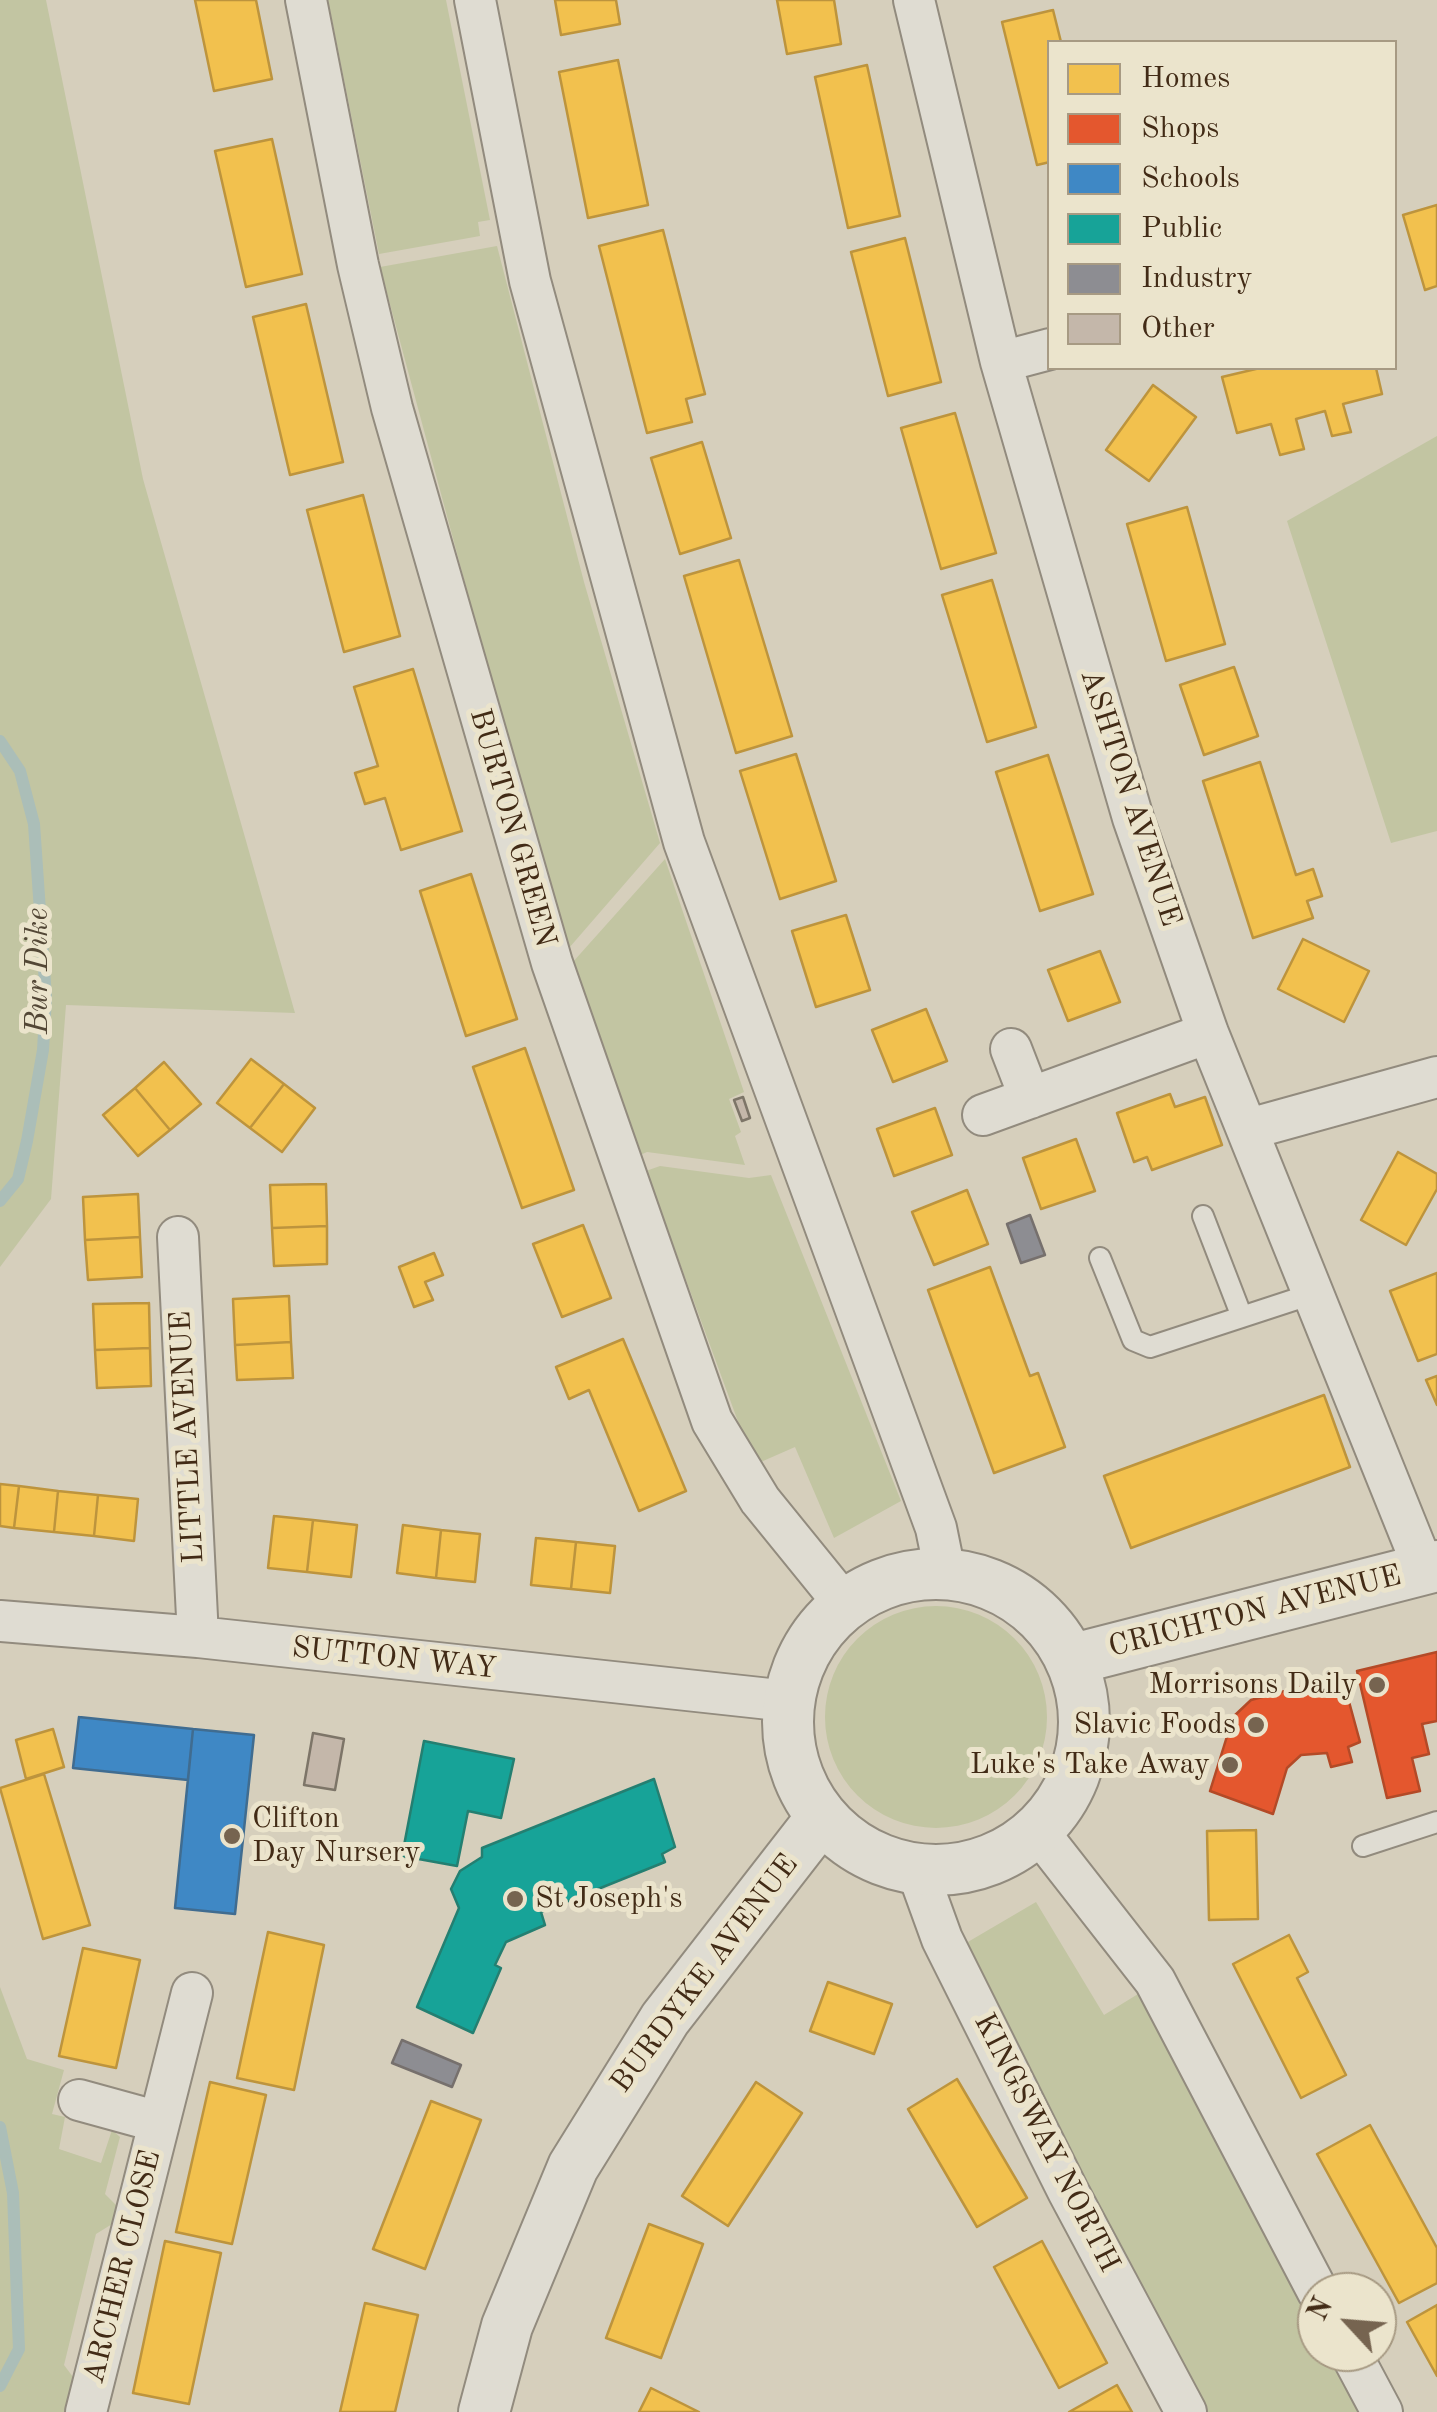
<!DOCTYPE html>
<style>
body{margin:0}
#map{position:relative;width:1437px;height:2412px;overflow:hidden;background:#d6cfbc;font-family:"Old Standard TT",serif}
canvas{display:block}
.legend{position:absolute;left:1047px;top:40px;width:350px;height:330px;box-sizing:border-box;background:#ebe4cc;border:2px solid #a79a83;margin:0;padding:12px 18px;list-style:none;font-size:30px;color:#422b16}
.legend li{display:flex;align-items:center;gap:20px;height:50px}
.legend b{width:50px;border:2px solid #a79a83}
.north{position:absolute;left:1297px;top:2272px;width:100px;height:100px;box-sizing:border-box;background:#ebe4cc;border:2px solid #a79a83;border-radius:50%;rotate:296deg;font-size:28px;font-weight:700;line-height:40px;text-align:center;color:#422b16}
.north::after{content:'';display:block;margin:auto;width:35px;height:45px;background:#766450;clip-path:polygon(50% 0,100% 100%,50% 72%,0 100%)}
</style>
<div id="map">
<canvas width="1437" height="2412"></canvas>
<ul class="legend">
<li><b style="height:28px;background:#f2c14e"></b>Homes</li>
<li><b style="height:28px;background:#e4572e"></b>Shops</li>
<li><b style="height:28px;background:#3f88c5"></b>Schools</li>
<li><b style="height:28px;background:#17a398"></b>Public</li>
<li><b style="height:28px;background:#8d8d92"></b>Industry</li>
<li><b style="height:28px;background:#c4b7aa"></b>Other</li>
</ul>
<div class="north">N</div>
</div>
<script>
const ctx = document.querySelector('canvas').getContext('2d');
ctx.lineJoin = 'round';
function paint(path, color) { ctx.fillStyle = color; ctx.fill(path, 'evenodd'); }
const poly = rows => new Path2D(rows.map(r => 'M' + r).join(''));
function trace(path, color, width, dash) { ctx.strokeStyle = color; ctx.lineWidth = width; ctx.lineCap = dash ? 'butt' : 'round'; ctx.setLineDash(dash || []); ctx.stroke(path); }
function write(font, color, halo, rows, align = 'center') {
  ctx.font = font + ' "Old Standard TT",serif'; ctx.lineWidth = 10; ctx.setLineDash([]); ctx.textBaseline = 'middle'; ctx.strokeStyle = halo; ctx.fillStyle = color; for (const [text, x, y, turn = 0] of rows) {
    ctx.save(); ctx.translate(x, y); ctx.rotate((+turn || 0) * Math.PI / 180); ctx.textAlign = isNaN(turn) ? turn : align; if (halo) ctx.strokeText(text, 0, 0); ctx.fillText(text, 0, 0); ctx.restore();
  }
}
const green = poly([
 [0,0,46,0,143,479,295,1013,66,1005,51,1199,0,1267],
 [328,0,446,0,490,220,478,222,480,236,379,254],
 [497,246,584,582,660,843,569,948,472,609,380,267],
 [1437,436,1437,831,1391,843,1287,521],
 [665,859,744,1092,729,1099,741,1132,735,1136,745,1165,647,1152,638,1156,572,963],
 [660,1166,749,1178,771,1175,901,1501,834,1538,795,1447,754,1465,646,1171],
 '825 1717a111 111 0 1 1 222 0a111 111 0 1 1-222 0Z',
 [1036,1902,1104,2015,1138,1994,1317,2322,1317,2352,1334,2352,1366,2412,1207,2412,961,1946],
 [0,1987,27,2059,64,2070,52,2114,65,2117,59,2149,101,2163,112,2130,120,2137,105,2194,120,2209,117,2221,96,2234,64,2365,76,2381,64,2412,0,2412]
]);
const homes = poly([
 [195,0,256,0,272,79,214,91,195,0],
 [555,0,616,0,620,24,561,35,555,0],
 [777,0,834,0,841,44,787,54,777,0],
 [1053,10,1061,42,1050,42,1050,162,1037,165,1002,22,1053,10],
 [618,60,648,205,588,218,559,72,618,60],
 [867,65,900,216,848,228,815,77,867,65],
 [272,139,302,274,246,287,215,151,272,139],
 [1437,205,1437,286,1425,290,1403,215,1437,205],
 [663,230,705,394,686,399,692,422,647,433,599,246,663,230],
 [905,238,941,382,888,396,851,252,905,238],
 [306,304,343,462,290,475,253,317,306,304],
 [1260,368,1376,368,1382,394,1343,404,1351,432,1332,436,1325,411,1296,419,1304,449,1280,455,1271,424,1237,433,1222,377,1260,368],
 [1153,385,1196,417,1149,481,1106,450,1153,385],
 [955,413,996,553,941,569,901,428,955,413],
 [702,442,731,538,680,554,651,458,702,442],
 [363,495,400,636,344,652,307,510,363,495],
 [1187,507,1225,644,1166,661,1127,524,1187,507],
 [739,560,792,736,736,753,684,576,739,560],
 [992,580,1036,727,987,742,942,595,992,580],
 [1234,667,1258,736,1204,755,1180,685,1234,667],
 [413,669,462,831,401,850,385,798,365,804,355,773,378,766,354,687,413,669],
 [796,754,836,881,780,899,740,771,796,754],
 [1048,755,1093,894,1040,911,996,772,1048,755],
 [1260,762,1296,875,1313,869,1322,896,1307,901,1313,918,1253,938,1203,781,1260,762],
 [471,874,517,1019,466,1036,420,891,471,874],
 [846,915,870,990,816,1007,792,931,846,915],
 [1303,939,1369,971,1344,1022,1278,989,1303,939],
 [1100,951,1120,1002,1068,1021,1048,970,1100,951],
 [926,1009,947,1061,893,1082,872,1030,926,1009],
 [525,1048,574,1190,522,1208,473,1067,525,1048],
 [251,1059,284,1084,250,1128,217,1103,251,1059],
 [164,1062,201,1104,170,1130,135,1088,164,1062],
 [284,1084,315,1108,282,1152,250,1128,284,1084],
 [135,1088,170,1130,138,1156,103,1115,135,1088],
 [1170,1094,1175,1107,1205,1097,1222,1145,1152,1170,1147,1157,1134,1162,1117,1113,1170,1094],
 [935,1108,952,1155,894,1176,877,1129,935,1108],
 [1076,1139,1095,1191,1041,1209,1023,1158,1076,1139],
 [1398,1152,1437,1174,1437,1189,1406,1245,1361,1220,1398,1152],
 [326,1184,327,1226,272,1228,270,1185,326,1184],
 [967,1190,988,1244,934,1265,912,1212,967,1190],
 [138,1194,140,1237,85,1240,83,1197,138,1194],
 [583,1225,611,1298,562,1317,533,1244,583,1225],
 [327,1226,327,1264,274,1266,272,1228,327,1226],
 [140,1237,142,1277,88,1280,85,1240,140,1237],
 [434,1253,443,1275,425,1282,433,1300,414,1307,399,1267,434,1253],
 [990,1267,1030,1376,1038,1373,1065,1447,994,1473,928,1290,990,1267],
 [1437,1273,1437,1354,1418,1361,1390,1291,1437,1273],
 [289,1296,291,1342,235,1345,233,1299,289,1296],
 [149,1303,150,1348,95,1350,93,1304,149,1303],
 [623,1339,686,1491,639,1511,589,1390,569,1399,556,1367,623,1339],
 [291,1342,293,1378,237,1380,235,1345,291,1342],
 [150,1348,151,1386,97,1388,95,1350,150,1348],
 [1437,1376,1437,1405,1426,1380,1437,1376],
 [1324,1395,1350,1467,1131,1548,1104,1476,1324,1395],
 [0,1484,19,1486,14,1528,0,1526,0,1484],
 [19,1486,58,1491,54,1532,14,1528,19,1486],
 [58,1491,98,1495,94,1536,54,1532,58,1491],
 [98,1495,138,1499,134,1541,94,1536,98,1495],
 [274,1516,313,1520,307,1572,268,1568,274,1516],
 [313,1520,357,1525,351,1577,307,1572,313,1520],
 [403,1525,441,1530,436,1578,397,1573,403,1525],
 [441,1530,480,1534,475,1582,436,1578,441,1530],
 [536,1538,576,1542,571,1589,531,1585,536,1538],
 [576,1542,615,1546,610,1593,571,1589,576,1542],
 [53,1729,64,1767,26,1779,16,1740,53,1729],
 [44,1774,90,1925,43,1939,0,1788,44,1774],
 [1256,1830,1258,1919,1209,1920,1207,1831,1256,1830],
 [268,1932,324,1945,294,2090,237,2078,268,1932],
 [1289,1935,1308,1972,1297,1978,1346,2075,1301,2098,1233,1964,1289,1935],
 [83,1948,140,1960,116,2068,59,2056,83,1948],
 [828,1982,892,2004,874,2054,810,2031,828,1982],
 [957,2079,1027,2198,977,2227,908,2109,957,2079],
 [210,2082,266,2095,232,2244,176,2232,210,2082],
 [756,2082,802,2113,728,2226,682,2196,756,2082],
 [431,2101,481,2120,425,2269,373,2249,431,2101],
 [1370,2125,1437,2248,1437,2283,1399,2303,1317,2154,1370,2125],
 [649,2224,703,2244,661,2358,606,2338,649,2224],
 [165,2241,221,2253,189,2404,133,2393,165,2241],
 [1042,2241,1107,2363,1059,2388,994,2267,1042,2241],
 [365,2303,418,2315,395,2412,340,2412,365,2303],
 [1437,2305,1437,2376,1407,2322,1437,2305],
 [1117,2385,1132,2412,1069,2412,1117,2385],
 [651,2388,699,2412,639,2412,651,2388]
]);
const shops = poly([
 [1437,1652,1437,1721,1422,1724,1429,1754,1412,1758,1420,1791,1387,1798,1357,1671,1437,1652],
 [1342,1676,1360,1742,1348,1747,1352,1762,1331,1767,1327,1753,1301,1755,1287,1768,1273,1814,1210,1791,1233,1717,1251,1700,1342,1676]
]);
const schools = poly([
 [79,1717,193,1729,188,1780,73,1768,79,1717],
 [193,1729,254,1735,235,1914,175,1908,193,1729]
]);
const public = poly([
 [424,1741,514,1759,501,1818,468,1811,457,1866,402,1856,424,1741],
 [654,1779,675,1847,662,1854,665,1862,541,1912,545,1925,506,1942,495,1965,501,1968,473,2033,417,2007,459,1908,451,1889,460,1871,482,1857,482,1848,654,1779]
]);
const industry = poly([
 [1030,1215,1045,1255,1021,1263,1007,1224,1030,1215],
 [402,2040,461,2065,452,2087,392,2063,402,2040]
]);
const stream = poly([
 [0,741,20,771,34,824,46,998,43,1050,27,1141,18,1179,0,1201],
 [0,2127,13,2193,19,2349,0,2386]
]);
const building = poly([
 [743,1097,750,1118,742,1121,734,1100,743,1097],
 [313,1733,344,1739,335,1790,304,1785,313,1733]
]);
const service = poly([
 [1203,1216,1242,1317],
 [1100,1258,1133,1340,1150,1347,1312,1294],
 [1363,1846,1437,1822]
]);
const minor = poly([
 [306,0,358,265,392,408,552,963,712,1421,760,1500,846,1606],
 [475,0,530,281,684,842,936,1528,945,1572],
 [914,0,1001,362,1133,818,1208,1033,1424,1569],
 [1001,362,1050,349],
 [1011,1049,1030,1098],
 [983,1115,1208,1033],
 [1249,1129,1437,1077],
 [178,1237,198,1637],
 [0,1621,198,1637,788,1701],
 [1037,1830,1155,1981,1318,2292],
 [917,1870,942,1939,1068,2191,1186,2412],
 [79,2100,159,2122],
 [1350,2352,1382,2412],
 [86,2412,192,1993]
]);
const tertiary = poly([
 '788 1722a148 148 0 1 1 296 0a148 148 0 1 1-296 0Z',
 [1074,1659,1437,1566],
 [484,2412,507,2326,573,2167,665,2019,822,1817]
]);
const markers = [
 [1377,1685,10,"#766450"],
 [1256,1725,10,"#766450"],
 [1230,1765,10,"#766450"],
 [232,1836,10,"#766450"],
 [515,1899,10,"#766450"]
];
const streetNames = [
 ["ASHTON AVENUE",1130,798,72],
 ["BURTON GREEN",512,828,74],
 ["LITTLE AVENUE",188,1437,-93],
 ["CRICHTON AVENUE",1255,1612,-14],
 ["SUTTON WAY",394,1659,6],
 ["BURDYKE AVENUE",705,1974,-53],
 ["KINGSWAY NORTH",1046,2143,63],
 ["ARCHER CLOSE",123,2267,-76]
];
const poiNames = [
 ["Morrisons Daily",1357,1685],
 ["Slavic Foods",1236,1725],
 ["Luke's Take Away",1210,1765],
 ["Clifton",252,1819,"left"],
 ["Day Nursery",252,1853,"left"],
 ["St Joseph's",535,1899,"left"]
];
const waterNames = [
 ["Bur Dike",39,971,-90]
];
paint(green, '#c2c5a2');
paint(homes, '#f2c14e');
trace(homes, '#bd943d', 2.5);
paint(shops, '#e4572e');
trace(shops, '#b34a27', 2.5);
paint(schools, '#3f88c5');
trace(schools, '#406c90', 2.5);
paint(public, '#17a398');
trace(public, '#247f71', 2.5);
paint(industry, '#8d8d92');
trace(industry, '#76706d', 2.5);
trace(stream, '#abbeb8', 12);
paint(building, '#c4b7aa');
trace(building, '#7d7568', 2.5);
trace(service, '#928b7e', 24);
trace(minor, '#928b7e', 44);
trace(tertiary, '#928b7e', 54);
trace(service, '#dfdcd2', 20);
trace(minor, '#dfdcd2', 40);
trace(tertiary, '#dfdcd2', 50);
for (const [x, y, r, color] of markers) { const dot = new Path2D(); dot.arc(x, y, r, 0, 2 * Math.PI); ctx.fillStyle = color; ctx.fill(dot); trace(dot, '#ebe4cc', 4); }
write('30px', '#422b16', '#ebe4cc', streetNames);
write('30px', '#422b16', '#ebe4cc', poiNames, 'right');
write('italic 32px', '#534736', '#ebe4cc', waterNames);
</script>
